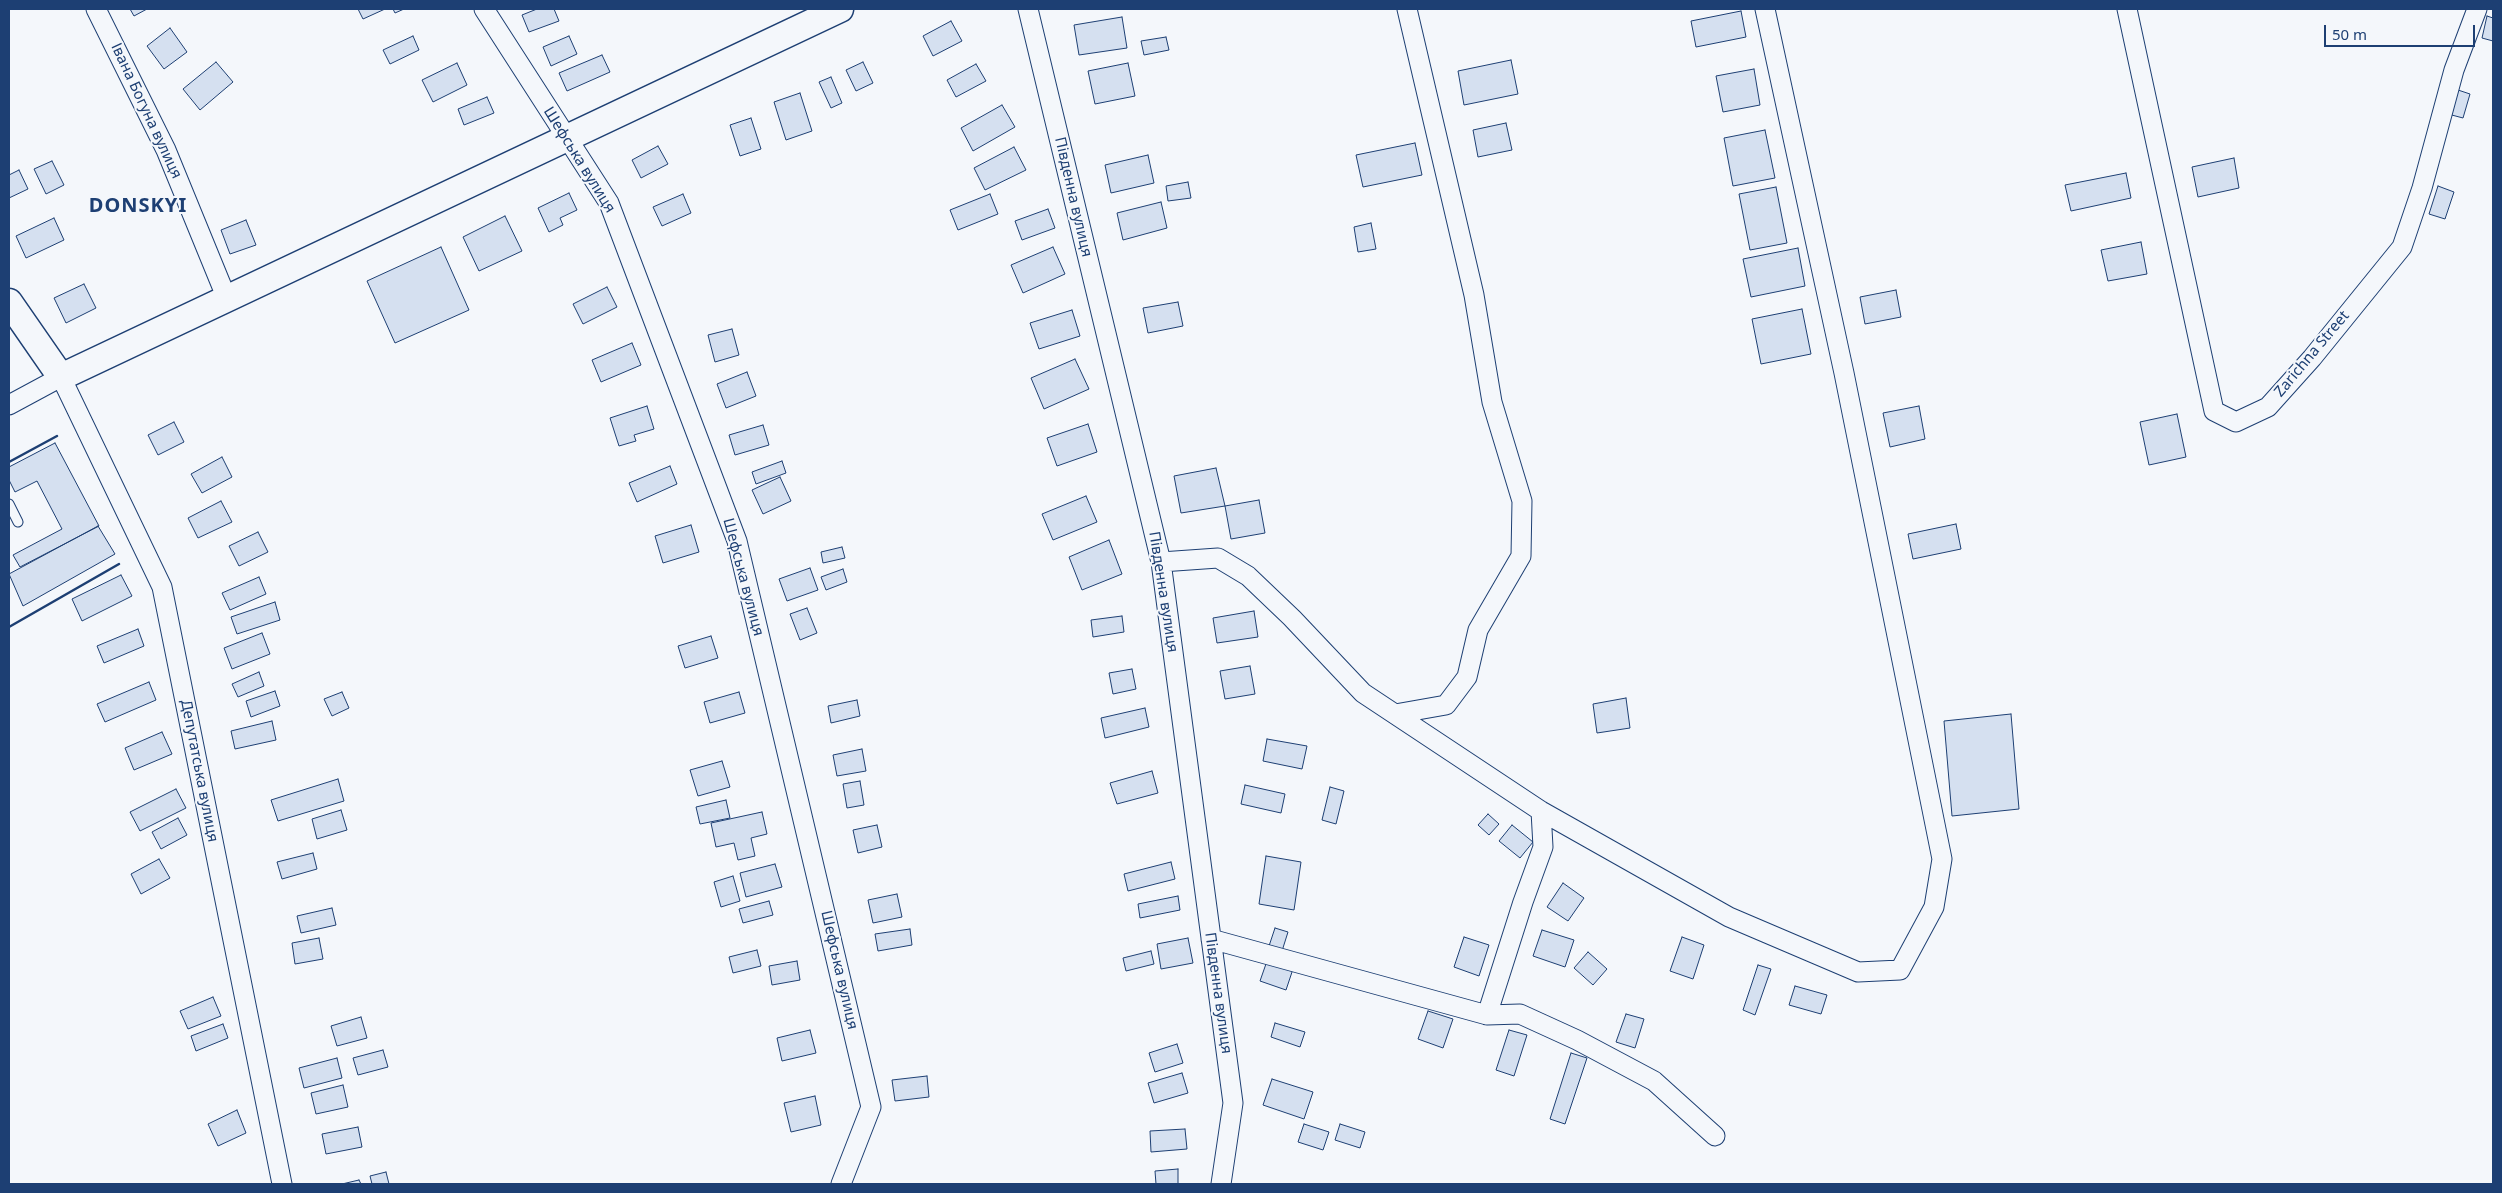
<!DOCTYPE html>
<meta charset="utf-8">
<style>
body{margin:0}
#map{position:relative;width:2502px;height:1193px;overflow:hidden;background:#f4f7fb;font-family:"Noto Sans",sans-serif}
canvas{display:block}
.frame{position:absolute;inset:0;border:10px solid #1d3f73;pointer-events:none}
.scale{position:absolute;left:2324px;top:25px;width:151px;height:22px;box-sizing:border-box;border:2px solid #1d3f73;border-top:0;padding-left:6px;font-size:15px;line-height:18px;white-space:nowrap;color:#1d3f73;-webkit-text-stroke:4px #f4f7fb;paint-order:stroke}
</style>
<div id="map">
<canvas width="2502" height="1193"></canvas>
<div class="frame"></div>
<div class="scale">50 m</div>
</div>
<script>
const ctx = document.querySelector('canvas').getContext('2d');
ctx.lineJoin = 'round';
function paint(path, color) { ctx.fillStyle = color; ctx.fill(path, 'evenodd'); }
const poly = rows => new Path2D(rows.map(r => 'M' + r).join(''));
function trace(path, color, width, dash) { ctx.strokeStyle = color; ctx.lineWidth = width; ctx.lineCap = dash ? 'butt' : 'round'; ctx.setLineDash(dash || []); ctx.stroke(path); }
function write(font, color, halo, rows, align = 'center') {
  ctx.font = font + ' "Noto Sans",sans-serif'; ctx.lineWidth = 4; ctx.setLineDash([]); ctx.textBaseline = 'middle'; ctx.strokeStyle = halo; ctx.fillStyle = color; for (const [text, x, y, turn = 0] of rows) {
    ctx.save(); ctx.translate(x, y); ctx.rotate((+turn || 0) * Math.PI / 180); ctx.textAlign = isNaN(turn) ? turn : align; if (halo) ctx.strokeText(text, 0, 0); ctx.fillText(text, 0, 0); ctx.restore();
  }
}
const building = poly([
 [130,9,147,9,134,16,130,9],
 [358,9,385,9,363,19,358,9],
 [393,9,404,9,395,13,393,9],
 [537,9,554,9,559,21,529,32,522,15,537,9],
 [1741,11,1746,37,1696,47,1691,21,1741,11],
 [2487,16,2493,18,2493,41,2482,38,2487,16],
 [1122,17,1127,48,1079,55,1074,25,1122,17],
 [951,21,962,41,933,56,923,36,951,21],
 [170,28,187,52,164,69,147,46,170,28],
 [413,36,419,50,390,64,383,50,413,36],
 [569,36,577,54,551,66,543,47,569,36],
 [1166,37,1169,50,1144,55,1141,41,1166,37],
 [602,55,610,72,567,91,559,73,602,55],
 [1511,60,1518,94,1464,105,1458,71,1511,60],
 [216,62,233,82,200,110,183,89,216,62],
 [863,62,873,83,856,91,846,70,863,62],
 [457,63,467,85,433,102,422,80,457,63],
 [1128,63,1135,96,1095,104,1088,71,1128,63],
 [976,64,986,81,956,97,947,80,976,64],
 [1754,69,1760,105,1723,112,1716,76,1754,69],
 [831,77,842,103,831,108,819,82,831,77],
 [2455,89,2470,94,2463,118,2448,114,2455,89],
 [800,93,812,131,786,140,774,102,800,93],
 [487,97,494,113,464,125,458,109,487,97],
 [1002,105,1015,127,973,151,961,128,1002,105],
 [751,118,761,149,740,156,730,125,751,118],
 [1506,123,1512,150,1478,157,1473,130,1506,123],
 [1765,130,1775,178,1733,186,1724,138,1765,130],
 [1415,143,1422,175,1363,187,1356,155,1415,143],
 [658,146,668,164,641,178,632,160,658,146],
 [1014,147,1026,170,985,190,974,168,1014,147],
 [1148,155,1154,183,1111,193,1105,165,1148,155],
 [2234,158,2239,188,2198,197,2192,167,2234,158],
 [52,161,64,185,46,194,34,169,52,161],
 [19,170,28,189,9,198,9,175,19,170],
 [2126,173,2131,198,2071,211,2065,185,2126,173],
 [1188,182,1191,198,1168,201,1166,186,1188,182],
 [2438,186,2454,192,2445,219,2429,214,2438,186],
 [1776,187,1787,243,1750,250,1739,194,1776,187],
 [569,193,577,210,560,218,563,225,549,232,538,208,569,193],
 [683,194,691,213,662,226,653,207,683,194],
 [990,194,998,214,958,230,950,210,990,194],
 [1161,202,1167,228,1123,240,1117,213,1161,202],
 [1048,209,1055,228,1022,240,1015,221,1048,209],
 [505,216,522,251,479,271,463,237,505,216],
 [54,218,64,240,26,258,16,236,54,218],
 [246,220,256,245,230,254,221,230,246,220],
 [1371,223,1376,249,1358,252,1354,227,1371,223],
 [2141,242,2147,274,2108,281,2101,250,2141,242],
 [441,247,469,310,395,343,367,281,441,247],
 [1053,247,1065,274,1023,293,1011,265,1053,247],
 [1798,248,1805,286,1751,297,1743,259,1798,248],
 [84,284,96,308,66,323,54,298,84,284],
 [607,287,617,307,583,324,573,304,607,287],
 [1896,290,1901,317,1865,324,1860,297,1896,290],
 [1178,302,1183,326,1148,333,1143,308,1178,302],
 [1802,309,1811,354,1761,364,1752,319,1802,309],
 [1072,310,1080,336,1039,349,1030,323,1072,310],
 [732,329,739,355,715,362,708,335,732,329],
 [632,343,641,365,601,382,592,360,632,343],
 [1075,359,1089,389,1044,409,1031,378,1075,359],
 [747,372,756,396,726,408,717,384,747,372],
 [647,406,654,429,634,435,636,441,619,446,610,418,647,406],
 [1919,406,1925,439,1890,447,1883,413,1919,406],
 [2177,414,2186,457,2149,465,2140,422,2177,414],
 [174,422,184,442,158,455,148,435,174,422],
 [1088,424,1097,452,1057,466,1047,438,1088,424],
 [763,425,769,445,735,455,729,435,763,425],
 [55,443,99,526,20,567,13,555,62,529,37,481,15,492,9,480,9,467,55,443],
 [222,457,232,477,202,493,191,474,222,457],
 [782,461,786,473,756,484,752,472,782,461],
 [670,466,677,484,637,502,629,483,670,466],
 [1216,468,1225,506,1181,513,1174,476,1216,468],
 [780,477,791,501,763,514,752,490,780,477],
 [1086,496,1097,522,1053,540,1042,514,1086,496],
 [1259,500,1265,533,1231,539,1225,506,1259,500],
 [221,501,232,522,198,538,188,518,221,501],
 [1956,524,1961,549,1913,559,1908,534,1956,524],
 [691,525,699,552,663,563,655,536,691,525],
 [98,526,115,554,23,606,9,574,98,526],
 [258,532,268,552,239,566,229,546,258,532],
 [1109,540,1122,574,1082,590,1069,557,1109,540],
 [842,547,845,558,823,563,821,552,842,547],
 [810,568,818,590,787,601,779,579,810,568],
 [843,569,847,582,826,590,821,577,843,569],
 [121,575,132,596,82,621,72,599,121,575],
 [259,577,266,594,230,610,222,593,259,577],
 [275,602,280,620,237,634,231,617,275,602],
 [807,608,817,633,800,640,790,614,807,608],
 [1254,611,1258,637,1217,643,1213,618,1254,611],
 [1122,616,1124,632,1093,637,1091,620,1122,616],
 [138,629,144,646,104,663,97,646,138,629],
 [262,633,270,654,232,669,224,648,262,633],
 [711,636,718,658,685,668,678,646,711,636],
 [1250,666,1255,694,1225,699,1220,671,1250,666],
 [1132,669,1136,689,1113,694,1109,673,1132,669],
 [259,672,264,686,238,697,232,684,259,672],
 [149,682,156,700,105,722,97,704,149,682],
 [275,691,280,706,251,717,246,701,275,691],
 [342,692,349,708,332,716,324,699,342,692],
 [739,692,745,713,710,723,704,702,739,692],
 [1626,698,1630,728,1597,733,1593,704,1626,698],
 [857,700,860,716,831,723,828,706,857,700],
 [1145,708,1149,727,1105,738,1101,718,1145,708],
 [2011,714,2019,809,1952,816,1944,721,2011,714],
 [272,721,276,740,235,749,231,731,272,721],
 [162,732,172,754,134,770,125,748,162,732],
 [1267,739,1307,746,1302,769,1263,761,1267,739],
 [862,749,866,771,837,776,833,755,862,749],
 [722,761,730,787,698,796,690,770,722,761],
 [1152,771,1158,793,1117,804,1110,783,1152,771],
 [338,779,344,801,278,821,271,800,338,779],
 [860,781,864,805,847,808,843,784,860,781],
 [1245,785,1285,794,1281,813,1241,804,1245,785],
 [1330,787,1344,791,1336,824,1322,820,1330,787],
 [176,789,186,808,140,831,130,812,176,789],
 [726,800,730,818,700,824,696,807,726,800],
 [341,810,347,830,317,839,312,819,341,810],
 [762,812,767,834,751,838,755,856,738,860,734,843,716,847,711,823,762,812],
 [1488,814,1499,824,1489,835,1478,825,1488,814],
 [178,818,187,835,161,849,152,832,178,818],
 [877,825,882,847,858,853,853,830,877,825],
 [1512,825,1533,842,1520,858,1499,841,1512,825],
 [313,853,317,869,282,879,277,862,313,853],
 [1266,856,1301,862,1294,910,1259,904,1266,856],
 [159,859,170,878,141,894,131,874,159,859],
 [1171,862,1175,879,1128,891,1124,874,1171,862],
 [775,864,782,887,746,897,740,873,775,864],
 [733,876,740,901,721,907,714,882,733,876],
 [1563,883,1584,898,1568,921,1547,907,1563,883],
 [897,894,902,917,873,923,868,900,897,894],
 [1178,896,1180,910,1140,918,1138,904,1178,896],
 [769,901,773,915,743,923,739,909,769,901],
 [332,908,336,925,301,933,297,916,332,908],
 [1275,928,1288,932,1282,951,1269,946,1275,928],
 [910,929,912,945,878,951,875,934,910,929],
 [1542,930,1574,940,1565,967,1533,956,1542,930],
 [1464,937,1489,945,1479,976,1454,967,1464,937],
 [1682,937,1704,945,1693,979,1670,971,1682,937],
 [319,938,323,959,295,964,292,943,319,938],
 [1188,938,1193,963,1161,969,1157,944,1188,938],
 [757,950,761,966,733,973,729,957,757,950],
 [1151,951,1154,964,1126,971,1123,958,1151,951],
 [1588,952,1607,969,1593,985,1574,968,1588,952],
 [797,961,800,980,772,985,769,966,797,961],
 [1267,961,1293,969,1286,990,1260,981,1267,961],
 [1758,965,1771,969,1755,1015,1743,1010,1758,965],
 [1795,986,1827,995,1821,1014,1789,1005,1795,986],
 [213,997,221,1016,188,1029,180,1011,213,997],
 [1428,1011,1453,1019,1443,1048,1418,1039,1428,1011],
 [1626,1014,1644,1019,1635,1048,1616,1042,1626,1014],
 [361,1017,367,1038,337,1046,331,1026,361,1017],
 [1275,1023,1305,1032,1300,1047,1271,1037,1275,1023],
 [223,1024,228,1038,196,1051,191,1036,223,1024],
 [810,1030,816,1053,782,1061,777,1038,810,1030],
 [1509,1030,1527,1035,1514,1076,1496,1070,1509,1030],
 [1177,1044,1183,1063,1155,1072,1149,1053,1177,1044],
 [383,1050,388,1067,358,1075,353,1058,383,1050],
 [1571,1053,1587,1058,1565,1124,1550,1119,1571,1053],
 [337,1058,342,1078,304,1088,299,1068,337,1058],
 [1182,1073,1188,1093,1154,1103,1148,1083,1182,1073],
 [927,1076,929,1097,895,1101,892,1080,927,1076],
 [1272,1079,1313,1092,1304,1119,1263,1105,1272,1079],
 [343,1085,348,1107,316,1114,311,1093,343,1085],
 [815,1096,821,1125,791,1132,784,1103,815,1096],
 [237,1110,246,1133,218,1146,208,1124,237,1110],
 [1304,1124,1329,1132,1323,1150,1298,1142,1304,1124],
 [1340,1124,1365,1132,1360,1148,1335,1140,1340,1124],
 [358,1127,362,1147,326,1154,322,1134,358,1127],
 [1185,1129,1187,1149,1151,1152,1150,1131,1185,1129],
 [1178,1169,1178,1184,1156,1184,1155,1171,1178,1169],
 [386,1172,389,1184,372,1184,370,1176,386,1172],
 [359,1180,361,1184,342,1184,359,1180]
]);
const lane = poly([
 [9,504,18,522]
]);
const street = poly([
 [96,9,166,150,227,299],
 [484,9,609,203,737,541,871,1107,841,1184],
 [1028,9,1161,562,1233,1103,1221,1184],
 [2127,9,2214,411,2236,422,2268,407,2312,358,2402,247,2422,188,2454,70,2477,9],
 [9,405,61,377,162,587,282,1184],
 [1161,562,1218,558,1248,576,1292,618,1363,693,1541,811,1729,917,1858,972,1900,970,1934,907,1942,859,1844,373,1765,9],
 [1395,714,1446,705,1467,677,1478,630,1521,556,1522,501,1492,402,1474,295,1407,9],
 [1211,939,1487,1015,1523,902,1543,847,1541,811],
 [1487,1015,1520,1014,1577,1040,1654,1081,1715,1136]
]);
const secondary = poly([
 [9,302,61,377,840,9]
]);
const wall = poly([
 [9,462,57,436],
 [9,627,119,564]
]);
const streetNames = [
 ["Івана Богуна вулиця",146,111,65],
 ["Шефська вулиця",579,160,58],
 ["Південна вулиця",1073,197,77],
 ["Zarichna Street",2312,354,-50],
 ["Шефська вулиця",743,577,75],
 ["Південна вулиця",1163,592,81],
 ["Депутатська вулиця",199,771,79],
 ["Шефська вулиця",839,970,77],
 ["Південна вулиця",1218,993,82]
];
const districtNames = [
 ["DONSKYI",138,206]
];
paint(building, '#d5e0f0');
trace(building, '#1d3f73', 1);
trace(lane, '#1d3f73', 11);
trace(street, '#1d3f73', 21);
trace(secondary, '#1d3f73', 29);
trace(lane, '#f4f7fb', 9);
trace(street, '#f4f7fb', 19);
trace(secondary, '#f4f7fb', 26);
trace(wall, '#1d3f73', 2.5);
write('15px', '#1d3f73', '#f4f7fb', streetNames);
ctx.letterSpacing = '1px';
write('bold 20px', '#1d3f73', '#f4f7fb', districtNames);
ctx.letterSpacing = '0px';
</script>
